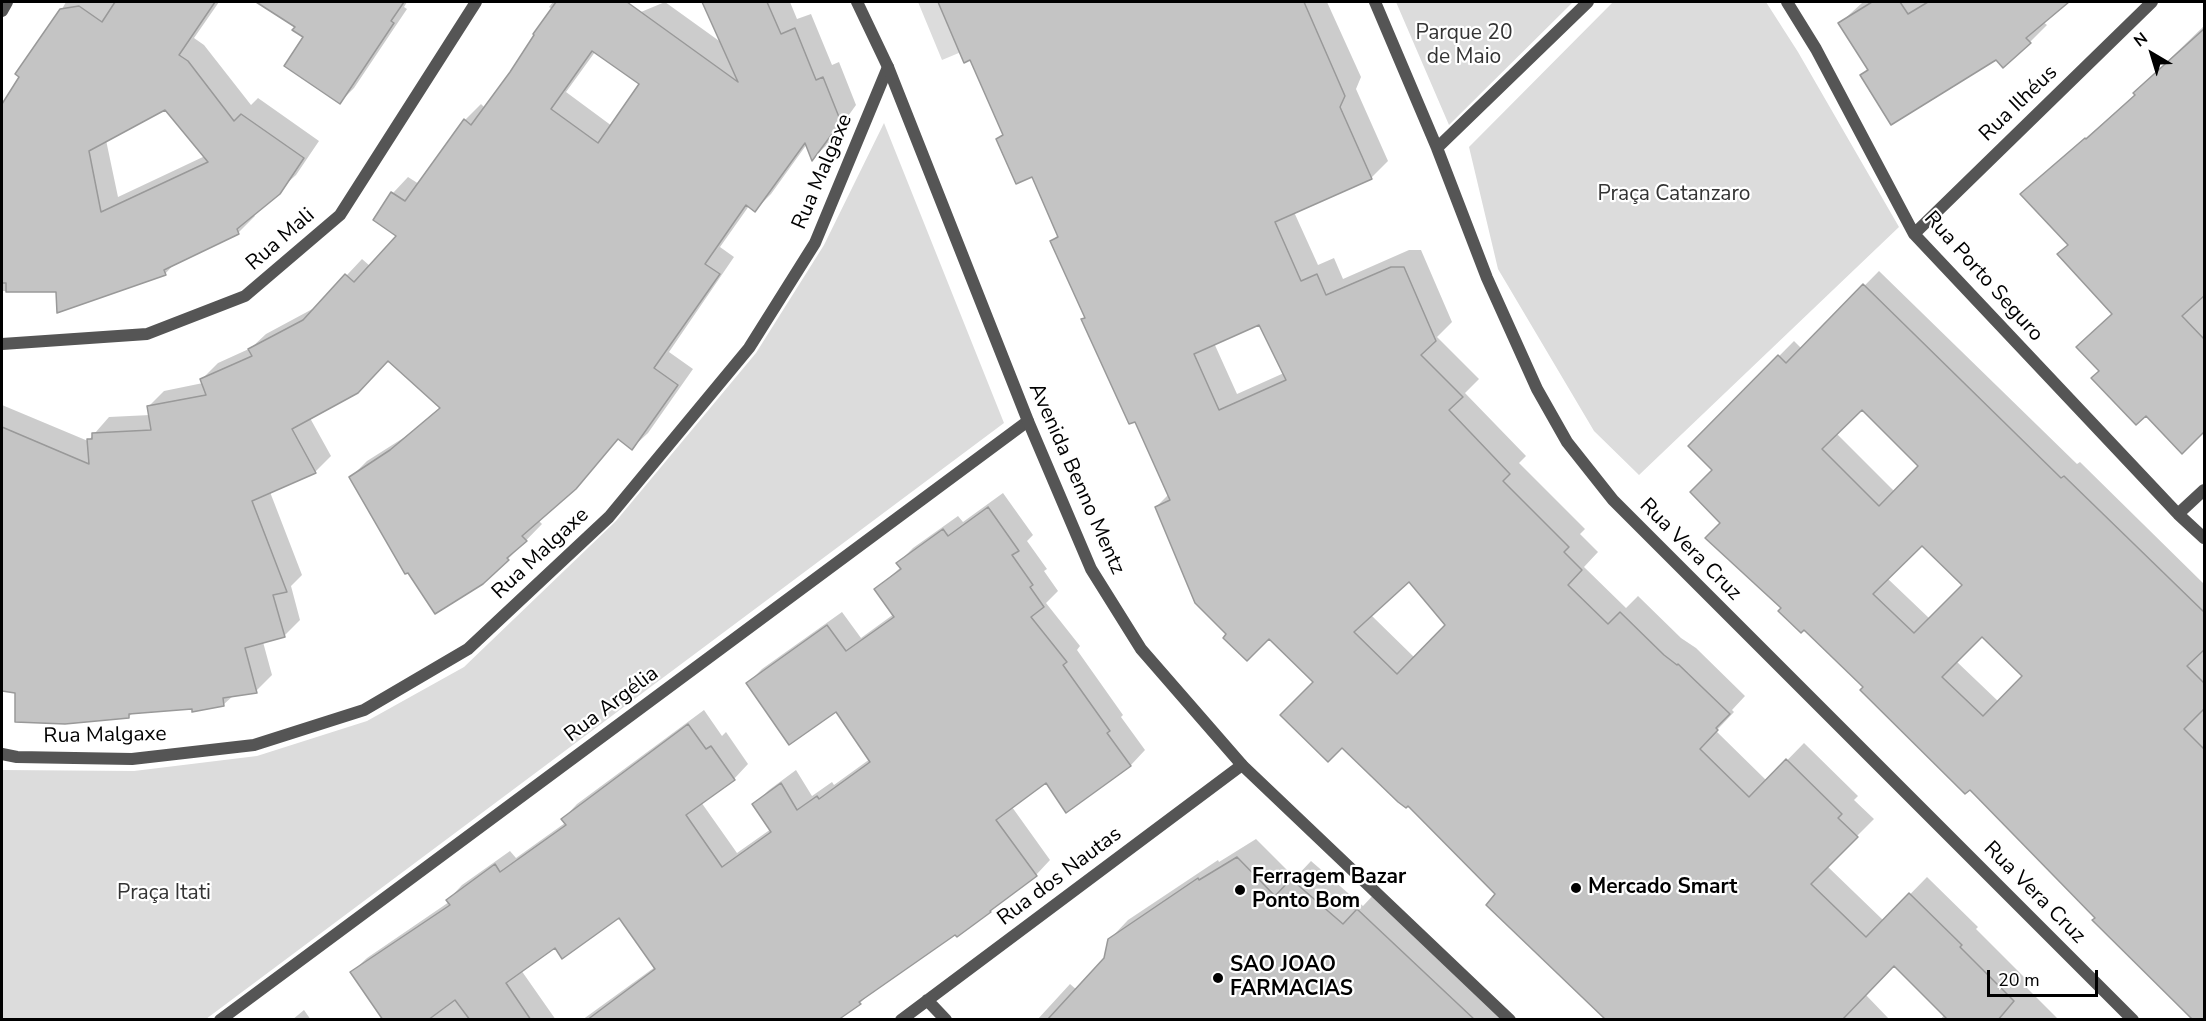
<!DOCTYPE html>
<meta charset="utf-8">
<style>
body{margin:0}
#map{position:relative;width:2206px;height:1021px;overflow:hidden;background:#fff;font-family:"Nunito Sans",sans-serif}
canvas{display:block}
.frame{position:absolute;inset:0;border:3px solid #000;pointer-events:none}
.north{position:absolute;left:2122px;top:24px;width:60px;height:60px;-webkit-text-stroke:4px #fff;paint-order:stroke;rotate:322deg;font-size:16px;font-weight:700;line-height:24px;text-align:center;color:#000}
.north::after{content:'';display:block;margin:auto;width:21px;height:27px;background:#000;clip-path:polygon(50% 0,100% 100%,50% 72%,0 100%)}
.scale{position:absolute;left:1987px;top:970px;width:111px;height:27px;box-sizing:border-box;border:3px solid #000;border-top:0;padding-left:8px;font-size:18px;line-height:21px;white-space:nowrap;color:#000;-webkit-text-stroke:4px #fff;paint-order:stroke}
</style>
<div id="map">
<canvas width="2206" height="1021"></canvas>
<div class="frame"></div>
<div class="north">N</div>
<div class="scale">20 m</div>
</div>
<script>
const ctx = document.querySelector('canvas').getContext('2d');
ctx.lineJoin = 'round';
function paint(path, color) { ctx.fillStyle = color; ctx.fill(path, 'evenodd'); }
const poly = rows => new Path2D(rows.map(r => 'M' + r).join(''));
function trace(path, color, width, dash) { ctx.strokeStyle = color; ctx.lineWidth = width; ctx.lineCap = dash ? 'butt' : 'round'; ctx.setLineDash(dash || []); ctx.stroke(path); }
function write(font, color, halo, rows, align = 'center') {
  ctx.font = font + ' "Nunito Sans",sans-serif'; ctx.lineWidth = 4.5; ctx.setLineDash([]); ctx.textBaseline = 'middle'; ctx.strokeStyle = halo; ctx.fillStyle = color; for (const [text, x, y, turn = 0] of rows) {
    ctx.save(); ctx.translate(x, y); ctx.rotate((+turn || 0) * Math.PI / 180); ctx.textAlign = isNaN(turn) ? turn : align; if (halo) ctx.strokeText(text, 0, 0); ctx.fillText(text, 0, 0); ctx.restore();
  }
}
const green = poly([
 [918,2,996,2,1009,32,942,60],
 [1396,2,1573,2,1449,125],
 [1613,2,1766,2,1798,52,1899,227,1639,475,1594,431,1498,269,1469,147],
 [884,123,1004,423,206,1019,2,1019,2,770,134,771,257,756,367,721,464,667,616,521,756,353,824,245]
]);
const shadow = poly([
 [66,2,219,2,194,38,204,45,251,105,258,98,319,141,296,175,253,214,255,216,238,233,176,262,165,274,58,291,2,291,2,115],
 [165,108,205,156,118,197,106,140],
 [282,2,407,2,404,7,407,9,354,88,340,102,305,36,297,26,275,12],
 [553,2,616,2,595,31,665,2,722,43,704,2,790,2,797,19,811,14,832,65,839,62,856,105,828,144,812,159,807,144,771,194,755,210,749,206,720,247,734,257,669,352,693,369,648,433,632,448,619,438,576,486,538,520,542,524,508,559,351,477,367,461,408,435,441,407,389,360,310,418,331,456,315,472,270,492,302,575,291,586,300,620,284,636,263,642,272,675,256,691,234,695,223,705,133,713,128,717,18,528,4,526,2,541,2,405,88,441,109,417,150,415,148,407,164,391,203,383,202,379,218,363,251,348,266,334,318,306,362,259,370,266,399,236,393,193,408,177,419,184,465,120,481,104,485,108,537,35,552,9,549,7],
 [595,52,641,84,612,126,566,92],
 [939,2,1327,2,1361,77,1356,89,1388,161,1371,178,1294,212,1318,265,1334,258,1343,279,1409,250,1421,250,1452,322,1437,337,1479,379,1465,393,1526,456,1519,463,1585,529,1580,534,1598,552,1584,567,1626,608,1638,596,1681,638,1696,648,1745,696,1732,710,1734,712,1716,731,1767,781,1804,743,1858,796,1854,800,1874,819,1827,866,1884,921,1927,877,1978,927,1976,929,2030,983,2026,987,2059,1020,1940,1020,1945,1014,1894,964,1865,994,1890,1020,1618,1020,1497,894,1315,682,1269,637,1228,634,1156,507,1169,494,1135,420,1082,320,1086,316,1052,241,1059,234,1033,175,998,139,1004,133,971,58,965,61],
 [1260,323,1284,373,1237,394,1214,343],
 [1409,579,1446,626,1415,658,1371,615],
 [1861,2,2066,2,2043,22,2047,25,2030,42,1996,58,1862,75,1868,68,1840,23,1862,3],
 [2204,26,2204,430,2146,414,2100,371,2114,313,2069,244,2022,194,2136,94,2150,78],
 [1879,271,2077,464,2080,462,2204,584,2204,1017,2097,918,1970,788,1783,608,1722,522,1714,470,1690,446,1794,341,1802,349],
 [1862,408,1920,466,1895,492,1836,433],
 [1921,543,1964,585,1930,619,1887,578],
 [1982,635,2024,676,1999,702,1956,661],
 [1003,493,1033,535,1027,541,1047,569,1044,571,1058,591,1046,603,1080,646,1077,650,1123,715,1121,717,1145,750,1131,765,1066,811,1046,781,1012,807,1050,860,1036,875,873,990,860,1003,837,1020,582,1020,655,967,619,915,555,946,521,970,556,1020,385,1020,352,972,367,958,449,902,448,900,462,885,510,851,516,858,565,823,563,819,577,804,704,710,722,736,726,732,748,764,734,779,701,802,737,853,771,829,754,804,769,790,796,770,812,796,832,782,834,785,870,759,837,710,748,683,762,669,842,612,861,638,894,614,876,589,901,567,898,563,913,548,958,516,963,522],
 [1256,839,1295,878,1311,861,1363,906,1377,891,1503,1020,1037,1020,1070,984,1077,990,1105,958,1109,940,1128,920,1218,860,1219,862],
 [304,1010,311,1020,292,1020]
]);
const building = poly([
 [115,2,215,2,179,55,188,61,234,121,241,114,304,158,280,194,237,229,239,234,164,270,166,275,57,313,56,292,6,292,6,283,2,283,2,104,19,77,15,74,60,9,79,6,102,22,115,2],
 [165,110,208,162,101,212,89,151,165,110],
 [256,2,404,2,391,21,394,23,340,104,284,66,303,37,292,30,295,27,256,2],
 [556,2,627,2,738,82,702,2,767,2,781,34,795,28,816,80,823,77,841,122,812,161,805,143,755,212,746,205,705,264,720,274,654,368,678,385,632,450,618,439,576,489,522,536,527,541,507,558,509,560,483,584,435,614,408,573,405,574,349,477,390,450,440,408,388,361,358,393,292,429,316,473,252,501,287,592,273,595,285,637,245,648,257,693,223,698,224,706,192,712,192,709,129,714,129,718,65,724,15,722,15,693,2,691,2,427,89,464,87,439,92,439,92,433,151,430,147,406,206,395,200,379,252,356,248,349,303,320,345,274,354,282,396,236,373,220,391,192,405,201,464,119,471,125,510,72,534,35,533,34,556,2],
 [592,51,639,84,598,143,551,109,592,51],
 [938,2,1304,2,1345,96,1340,107,1372,179,1275,222,1301,281,1317,274,1326,295,1391,267,1404,267,1436,341,1421,355,1463,397,1449,410,1510,474,1503,481,1569,547,1564,552,1582,570,1568,585,1608,624,1620,612,1664,655,1677,665,1678,664,1730,714,1716,728,1718,730,1700,749,1749,797,1786,759,1842,814,1838,818,1858,837,1811,884,1866,937,1909,893,1962,945,1960,947,2014,1001,1998,1020,1948,1020,1894,966,1842,1020,1606,1020,1486,905,1495,894,1408,806,1406,808,1398,802,1342,748,1328,762,1280,715,1313,682,1269,639,1247,661,1223,638,1226,634,1195,603,1155,507,1170,500,1135,422,1129,424,1081,319,1085,318,1050,241,1058,237,1032,177,1016,184,996,139,1003,135,970,60,964,63,938,2],
 [1259,325,1286,380,1219,410,1194,354,1259,325],
 [1409,582,1445,625,1397,674,1354,632,1409,582],
 [1872,2,1900,2,1908,14,1928,2,2069,2,2026,38,2031,43,2003,68,1996,60,1891,125,1860,75,1868,70,1838,23,1872,2],
 [2205,28,2205,295,2182,316,2205,340,2205,431,2182,454,2146,416,2136,425,2091,378,2099,371,2076,347,2112,314,2057,254,2068,245,2020,194,2085,138,2086,139,2135,95,2133,93,2205,28],
 [1863,284,2061,478,2064,476,2205,613,2205,649,2187,666,2205,684,2205,708,2184,729,2205,750,2205,1020,2193,1020,2092,920,2095,918,1970,790,1965,794,1860,690,1863,687,1804,630,1801,633,1778,611,1781,608,1705,538,1720,523,1690,492,1712,470,1688,446,1778,355,1786,363,1863,284],
 [1862,410,1918,466,1879,506,1822,449,1862,410],
 [1922,546,1962,585,1914,633,1873,594,1922,546],
 [1982,637,2022,676,1983,716,1942,677,1982,637],
 [988,507,1019,551,1012,555,1033,585,1030,587,1044,607,1031,617,1067,662,1063,665,1110,731,1107,733,1131,766,1066,813,1046,783,996,820,1037,876,990,911,991,912,957,937,955,935,859,1002,861,1004,838,1020,587,1020,655,969,619,918,562,959,555,948,506,983,531,1020,470,1020,455,1000,428,1020,383,1020,350,972,450,905,446,900,495,864,500,872,566,825,561,819,688,724,706,749,711,746,735,780,686,815,722,867,771,832,752,804,781,783,797,810,817,796,819,799,870,762,836,712,789,745,746,683,827,625,846,651,894,617,874,589,901,569,896,563,943,529,948,536,988,507],
 [1237,857,1275,896,1291,879,1343,924,1357,909,1475,1020,1047,1020,1104,958,1108,939,1198,878,1199,880,1237,857]
]);
const minor = poly([
 [1375,2,1437,148,1487,278,1537,389,1567,442,1613,500,2133,1020],
 [1787,2,1816,49,1914,234,2178,514,2204,538],
 [2,11,7,2],
 [1437,148,1588,2],
 [1914,234,2152,2],
 [2,344,147,334,245,296,340,215,476,2],
 [2178,514,2204,490],
 [2,754,17,757,132,759,254,745,364,710,468,649,609,517,749,348,815,243,888,67],
 [927,1000,946,1020],
 [220,1020,1028,421],
 [901,1020,1242,765]
]);
const tertiary = poly([
 [857,2,888,67,1028,421,1091,569,1141,649,1242,765,1510,1020]
]);
const markers = [
 [1576,888,6,"#000"],
 [1240,890,6,"#000"],
 [1218,978,6,"#000"]
];
const parkNames = [
 ["Parque 20",1464,34],
 ["de Maio",1464,58],
 ["Praça Catanzaro",1674,195],
 ["Praça Itati",164,894]
];
const streetNames = [
 ["Rua Ilhéus",2019,104,-44],
 ["Rua Malgaxe",823,172,-67],
 ["Rua Mali",281,240,-41],
 ["Rua Porto Seguro",1983,277,48],
 ["Avenida Benno Mentz",1076,479,66],
 ["Rua Vera Cruz",1690,550,45],
 ["Rua Malgaxe",541,554,-43],
 ["Rua Argélia",612,705,-37],
 ["Rua Malgaxe",105,736,-1],
 ["Rua dos Nautas",1060,877,-37],
 ["Rua Vera Cruz",2034,893,45]
];
const poiNames = [
 ["Ferragem Bazar",1252,878],
 ["Ponto Bom",1252,902],
 ["Mercado Smart",1588,888],
 ["SAO JOAO",1230,966],
 ["FARMACIAS",1230,990]
];
paint(green, '#dcdcdc');
paint(shadow, '#0003');
paint(building, '#c4c4c4');
trace(building, '#999', 1.5);
trace(minor, '#555', 12);
trace(tertiary, '#555', 12);
for (const [x, y, r, color] of markers) { const dot = new Path2D(); dot.arc(x, y, r, 0, 2 * Math.PI); ctx.fillStyle = color; ctx.fill(dot); trace(dot, '#fff', 2); }
write('21px', '#333', '#fff', parkNames);
write('21px', '#000', '#fff', streetNames);
write('bold 21px', '#000', '#fff', poiNames, 'left');
</script>
